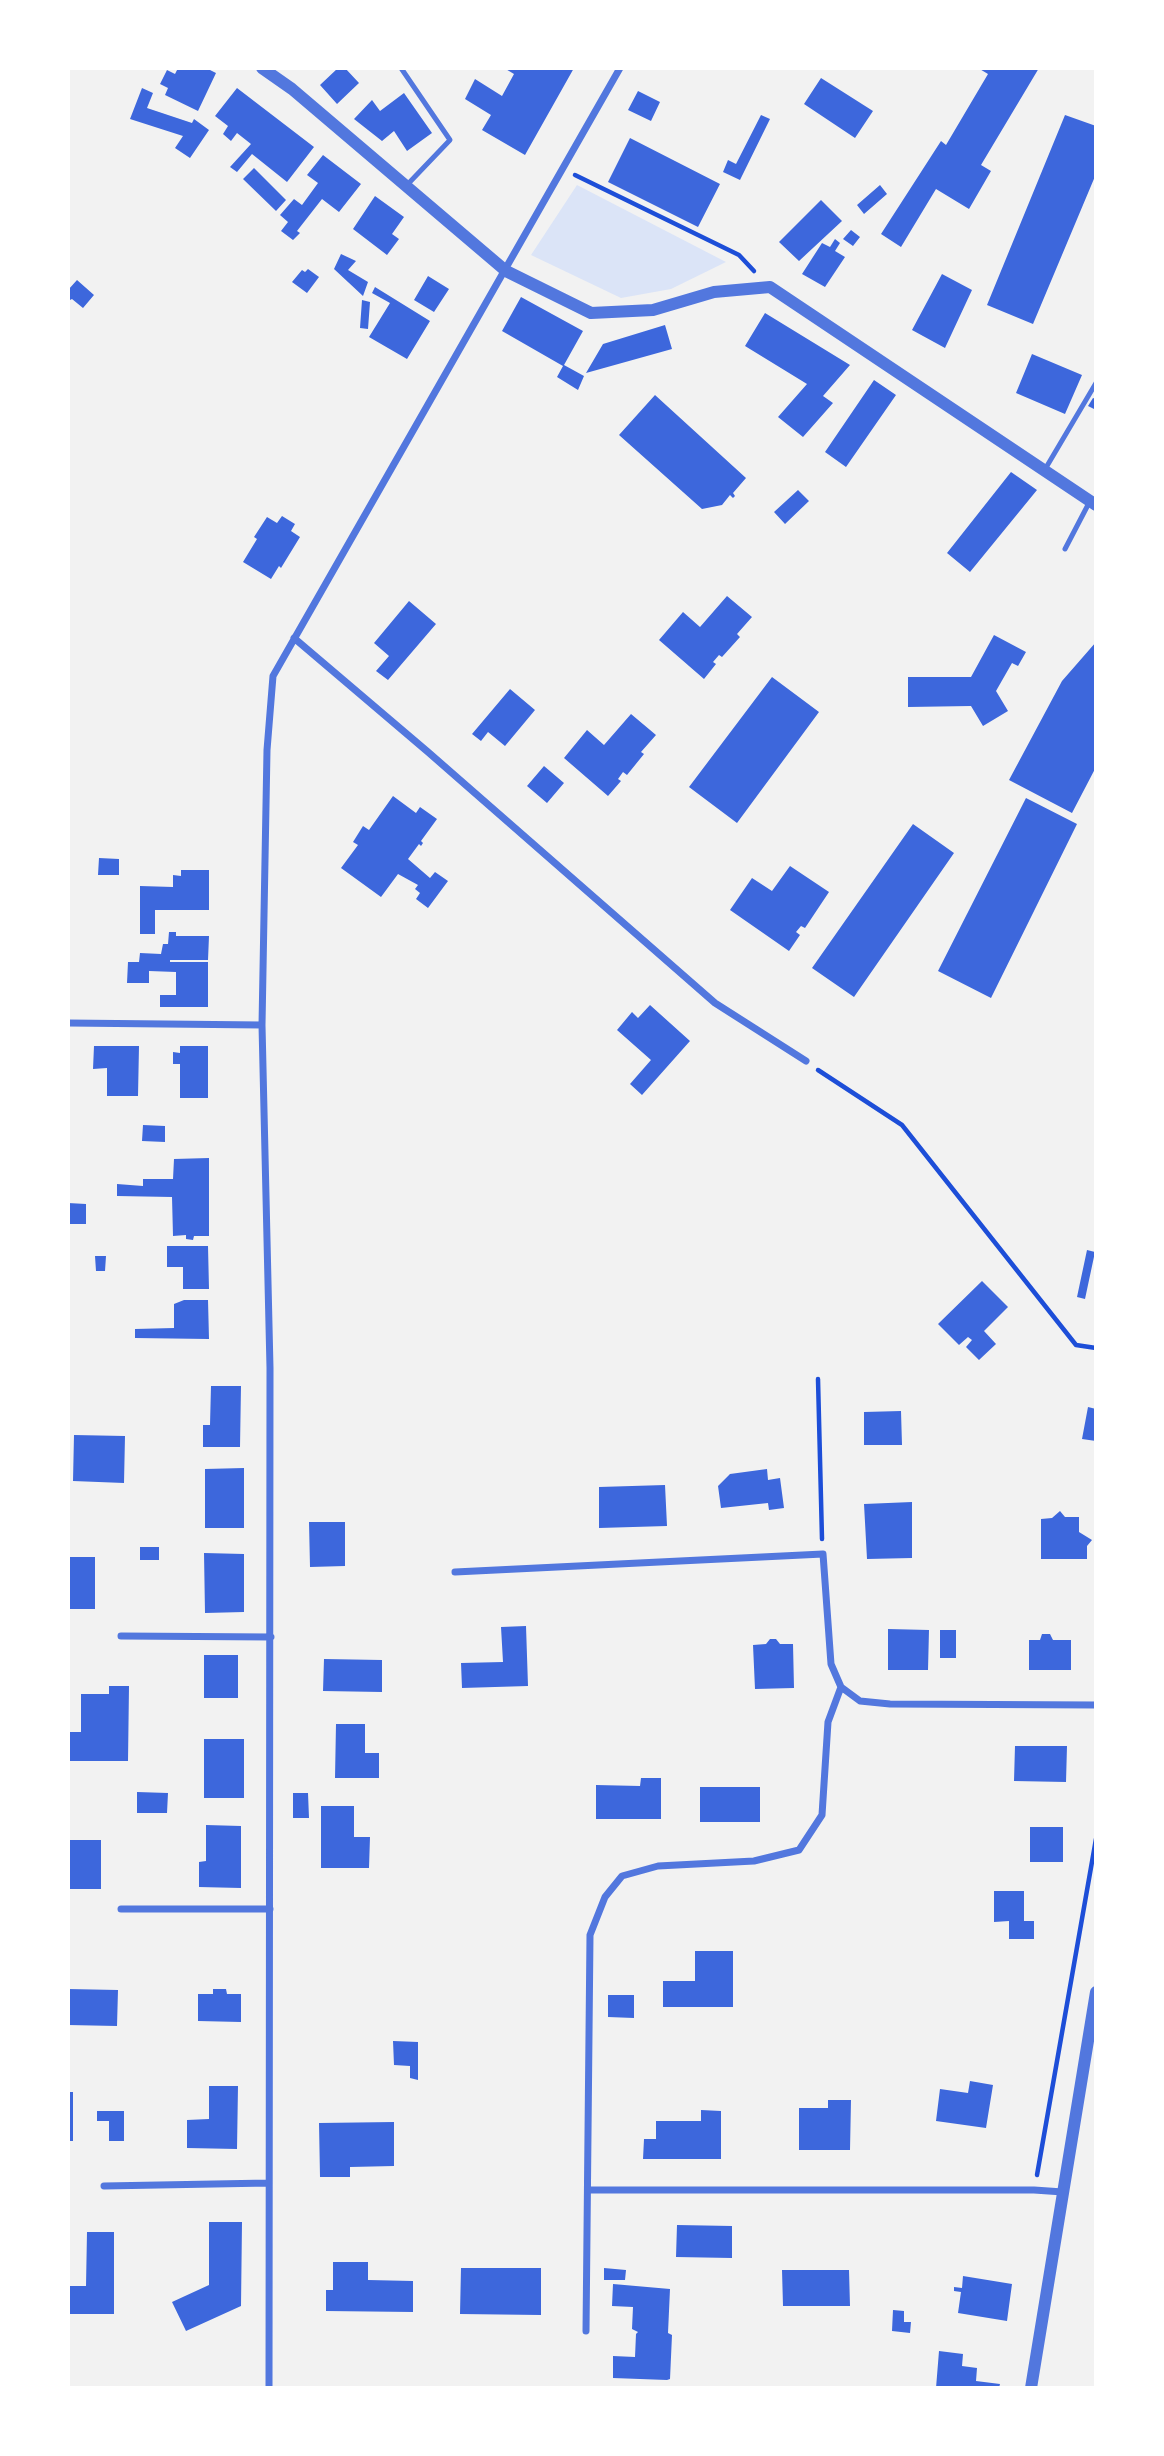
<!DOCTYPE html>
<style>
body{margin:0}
#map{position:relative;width:1164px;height:2456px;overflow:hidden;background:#f2f2f2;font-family:Overpass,sans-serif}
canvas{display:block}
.frame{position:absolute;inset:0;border:70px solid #fff;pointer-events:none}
</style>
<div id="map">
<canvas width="1164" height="2456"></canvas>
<div class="frame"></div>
</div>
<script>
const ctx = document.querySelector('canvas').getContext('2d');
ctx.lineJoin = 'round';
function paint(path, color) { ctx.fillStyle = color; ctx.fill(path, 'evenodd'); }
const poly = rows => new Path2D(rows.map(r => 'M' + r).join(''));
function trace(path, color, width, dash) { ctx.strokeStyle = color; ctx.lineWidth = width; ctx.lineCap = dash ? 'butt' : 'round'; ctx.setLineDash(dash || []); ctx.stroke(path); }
const green = poly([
 [577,185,726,262,671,289,621,298,531,255]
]);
const building = poly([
 [178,68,206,68,216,73,198,111,165,95,168,88,160,84,167,70,175,74],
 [338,68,345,68,359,83,337,104,320,85],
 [504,68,574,68,525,155,482,130,491,115,465,99,475,79,502,96,514,74],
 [978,68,1039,68,981,165,991,171,969,209,936,189,901,247,881,234,941,141,946,145,988,74],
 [821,78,873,111,855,138,804,104],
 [142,88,153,93,147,108,192,123,194,119,209,130,190,158,175,148,183,136,130,119],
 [237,88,314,147,287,182,252,154,237,172,230,167,251,144,237,133,231,141,223,134,228,126,215,116],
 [638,91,660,102,651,121,628,110],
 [404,93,432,133,407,151,394,131,382,141,354,119,372,100,380,111],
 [761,115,770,119,740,180,723,172,728,160,736,164],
 [1065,115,1096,126,1096,174,1033,324,987,305],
 [630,138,720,184,698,227,608,182],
 [323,155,361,184,339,212,322,199,297,231,300,233,293,240,281,231,288,222,280,215,294,199,302,205,318,183,307,175],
 [254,168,286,200,276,211,243,179],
 [880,185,887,194,864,214,857,205],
 [375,196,404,217,392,234,399,239,387,255,353,229],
 [821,200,842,221,799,261,779,242],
 [851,230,860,237,853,246,843,239],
 [835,239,840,243,835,251,845,257,825,287,802,274,822,243,830,247],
 [341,254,356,261,348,270,368,282,363,296,334,269],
 [308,269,319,277,307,293,292,282,302,270,305,272],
 [942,274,972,290,945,348,912,330],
 [428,276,449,289,434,312,414,300],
 [77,280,94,295,83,308,72,299,68,301,68,290],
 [375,287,430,321,407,359,369,337,390,303,372,293],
 [521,297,583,331,564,365,584,376,578,390,557,377,563,366,502,331],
 [362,300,370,302,368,329,360,328],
 [765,313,850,365,823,396,833,403,803,437,778,417,807,384,745,346],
 [665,325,672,349,586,373,603,344],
 [1032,354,1082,375,1065,414,1016,393],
 [874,380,896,395,846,467,825,452],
 [655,395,746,478,733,493,735,496,733,498,730,495,722,505,702,509,619,435],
 [1093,398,1096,399,1096,410,1088,406],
 [1011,472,1037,490,970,572,947,553],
 [798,490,809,501,785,524,774,512],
 [282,516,295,524,291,531,300,537,281,568,279,566,271,579,243,562,257,539,254,537,267,517,277,523],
 [727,596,752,617,737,634,740,637,722,657,719,655,713,662,716,664,704,679,659,640,683,612,700,627],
 [409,601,436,624,388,680,376,671,389,656,374,643],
 [994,635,1026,652,1018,666,1012,663,996,691,1008,711,983,726,971,706,908,707,908,677,971,677],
 [1096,642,1096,767,1072,813,1009,780,1062,681],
 [772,677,819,712,737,823,689,787],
 [510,689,535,710,505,746,488,732,481,741,472,734],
 [631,714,656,735,641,752,644,754,627,775,623,772,618,779,621,781,608,796,564,758,587,730,604,745],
 [544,766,564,783,547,803,527,786],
 [393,796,416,813,420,807,437,819,421,841,423,843,421,846,419,844,408,859,430,878,435,872,448,881,428,908,416,899,420,893,415,889,418,885,398,874,381,897,341,868,358,845,353,842,363,826,369,830],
 [1026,798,1077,824,991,998,938,971],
 [913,824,954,853,854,997,812,968],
 [99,858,119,859,119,875,98,875],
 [790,866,829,892,805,928,801,926,796,932,800,935,789,951,730,910,752,878,772,891],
 [181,870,209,870,209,910,155,910,155,934,140,934,140,886,173,887,173,875,181,876],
 [169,932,176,932,176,936,209,936,208,960,170,960,170,962,208,962,208,1007,160,1007,160,995,176,995,176,972,149,971,149,983,127,983,128,962,139,962,140,953,161,954,163,944,168,944],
 [650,1005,690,1041,642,1095,630,1084,651,1060,617,1030,632,1012,638,1018],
 [94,1046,139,1046,138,1096,107,1096,107,1068,93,1069],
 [180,1046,208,1046,208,1098,180,1098,180,1064,173,1064,173,1052,180,1053],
 [143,1125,165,1126,165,1142,142,1141],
 [209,1158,209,1236,194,1236,193,1240,186,1239,186,1235,173,1236,172,1197,117,1196,117,1184,143,1186,143,1179,173,1179,174,1159],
 [68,1203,86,1204,86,1224,68,1224],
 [167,1246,208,1246,209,1289,183,1289,183,1267,167,1267],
 [1087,1250,1095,1252,1085,1299,1077,1297],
 [95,1256,106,1256,105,1271,96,1271],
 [982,1281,1008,1307,984,1331,996,1344,979,1360,966,1347,972,1340,968,1337,959,1345,938,1324],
 [184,1300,208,1300,209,1339,135,1338,135,1329,174,1328,174,1304],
 [211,1386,241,1386,240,1447,203,1447,203,1425,210,1425],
 [1088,1407,1096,1409,1096,1441,1082,1439],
 [901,1411,902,1445,864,1445,864,1412],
 [74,1435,125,1436,124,1483,73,1481],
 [244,1468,244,1528,205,1528,205,1469],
 [767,1469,768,1480,780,1478,784,1508,769,1510,768,1503,721,1508,718,1486,730,1474],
 [665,1485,667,1526,599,1528,599,1487],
 [912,1502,912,1558,867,1559,864,1504],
 [1060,1511,1065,1517,1079,1517,1079,1532,1092,1540,1087,1546,1087,1559,1041,1559,1041,1519,1052,1518],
 [309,1522,345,1522,345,1566,310,1567],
 [140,1547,159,1547,159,1560,140,1560],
 [204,1553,244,1554,244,1612,205,1613],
 [68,1557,95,1557,95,1609,68,1609],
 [526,1626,528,1686,462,1688,461,1663,503,1662,501,1627],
 [888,1629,929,1630,928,1670,888,1670],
 [940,1630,956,1630,956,1658,940,1658],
 [1042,1634,1050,1634,1053,1640,1071,1640,1071,1670,1029,1670,1029,1640,1040,1640],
 [770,1639,776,1639,780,1644,793,1644,794,1688,755,1689,753,1645,766,1644],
 [204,1655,238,1655,238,1698,204,1698],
 [324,1659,382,1660,382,1692,323,1691],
 [109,1686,129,1686,128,1761,68,1761,68,1732,81,1732,81,1694,109,1694],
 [336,1724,365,1724,365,1753,379,1753,379,1778,335,1778],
 [204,1739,244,1739,244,1798,204,1798],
 [1015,1746,1067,1746,1066,1782,1014,1781],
 [641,1778,661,1778,661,1819,596,1819,596,1785,640,1786],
 [700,1787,760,1787,760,1822,700,1822],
 [137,1792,168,1793,167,1813,137,1813],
 [293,1793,308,1793,309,1818,293,1818],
 [321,1806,354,1806,354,1837,370,1837,369,1868,321,1868],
 [206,1825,241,1826,241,1888,199,1887,199,1862,206,1861],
 [1030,1827,1063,1827,1063,1862,1030,1862],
 [68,1840,101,1840,101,1889,68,1889],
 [994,1891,1024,1891,1024,1921,1034,1921,1034,1939,1009,1939,1009,1921,994,1922],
 [695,1951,733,1951,733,2007,663,2007,663,1981,695,1981],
 [68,1989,118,1990,117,2026,68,2025],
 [213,1989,226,1989,227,1994,241,1994,241,2022,198,2021,198,1994,213,1994],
 [608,1995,634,1995,634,2018,608,2017],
 [393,2041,418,2042,418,2080,410,2078,410,2066,394,2065],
 [970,2081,993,2085,986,2128,936,2121,940,2089,968,2093],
 [209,2086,238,2086,237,2149,187,2148,187,2120,209,2119],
 [68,2092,73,2092,73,2141,68,2141],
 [828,2100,851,2100,850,2150,799,2150,799,2108,828,2108],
 [701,2110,721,2111,721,2159,643,2159,644,2139,656,2139,656,2121,701,2121],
 [97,2111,124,2111,124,2141,109,2141,109,2121,97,2121],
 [394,2122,394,2166,350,2167,350,2177,320,2177,319,2123],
 [209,2222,242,2222,241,2306,186,2331,172,2302,209,2285],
 [677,2225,732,2226,732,2258,676,2257],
 [87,2232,114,2232,114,2314,68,2314,68,2286,86,2286],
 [333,2262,368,2262,368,2280,413,2281,413,2312,326,2311,326,2290,333,2290],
 [461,2268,541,2268,541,2315,460,2314],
 [604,2268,626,2270,625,2280,604,2280],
 [782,2270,849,2270,850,2306,783,2306],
 [963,2276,1012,2284,1007,2321,958,2313,961,2292,954,2291,954,2287,962,2288],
 [613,2284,670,2289,668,2333,672,2335,670,2379,667,2380,613,2378,613,2356,635,2357,636,2334,638,2332,632,2329,633,2307,612,2306],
 [893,2310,904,2311,904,2322,911,2322,910,2333,892,2331],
 [939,2351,963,2354,962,2366,977,2368,976,2381,1000,2384,999,2388,936,2388]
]);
const path = poly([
 [575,175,739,255,754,271],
 [818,1070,902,1125,1076,1345,1096,1348],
 [818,1379,822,1539],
 [1037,2175,1096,1839]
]);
const service = poly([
 [401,68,450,140,406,186],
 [1044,471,1096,383],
 [1065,549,1090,501]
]);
const minor = poly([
 [294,638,428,752,715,1003,806,1061],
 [68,1023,262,1025],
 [455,1572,823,1554,831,1664,841,1687,860,1701,890,1704,1096,1705],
 [121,1636,271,1637],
 [121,1909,270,1909],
 [104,2186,269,2183],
 [588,2190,1034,2190,1063,2192],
 [586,2331,590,1935,605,1897,622,1876,658,1866,754,1861,799,1850,822,1815,828,1722,841,1687],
 [269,2388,270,1368,262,1025,267,750,273,676,620,68]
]);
const tertiary = poly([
 [262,68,292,89,506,271,591,313,653,310,714,292,770,287,1096,505],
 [1031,2388,1096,1992]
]);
paint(green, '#dbe4f7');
paint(building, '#3d67dc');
trace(path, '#1d4ed8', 4.5);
trace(service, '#5277de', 5);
trace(minor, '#5277de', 7);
trace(tertiary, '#5277de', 12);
</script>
